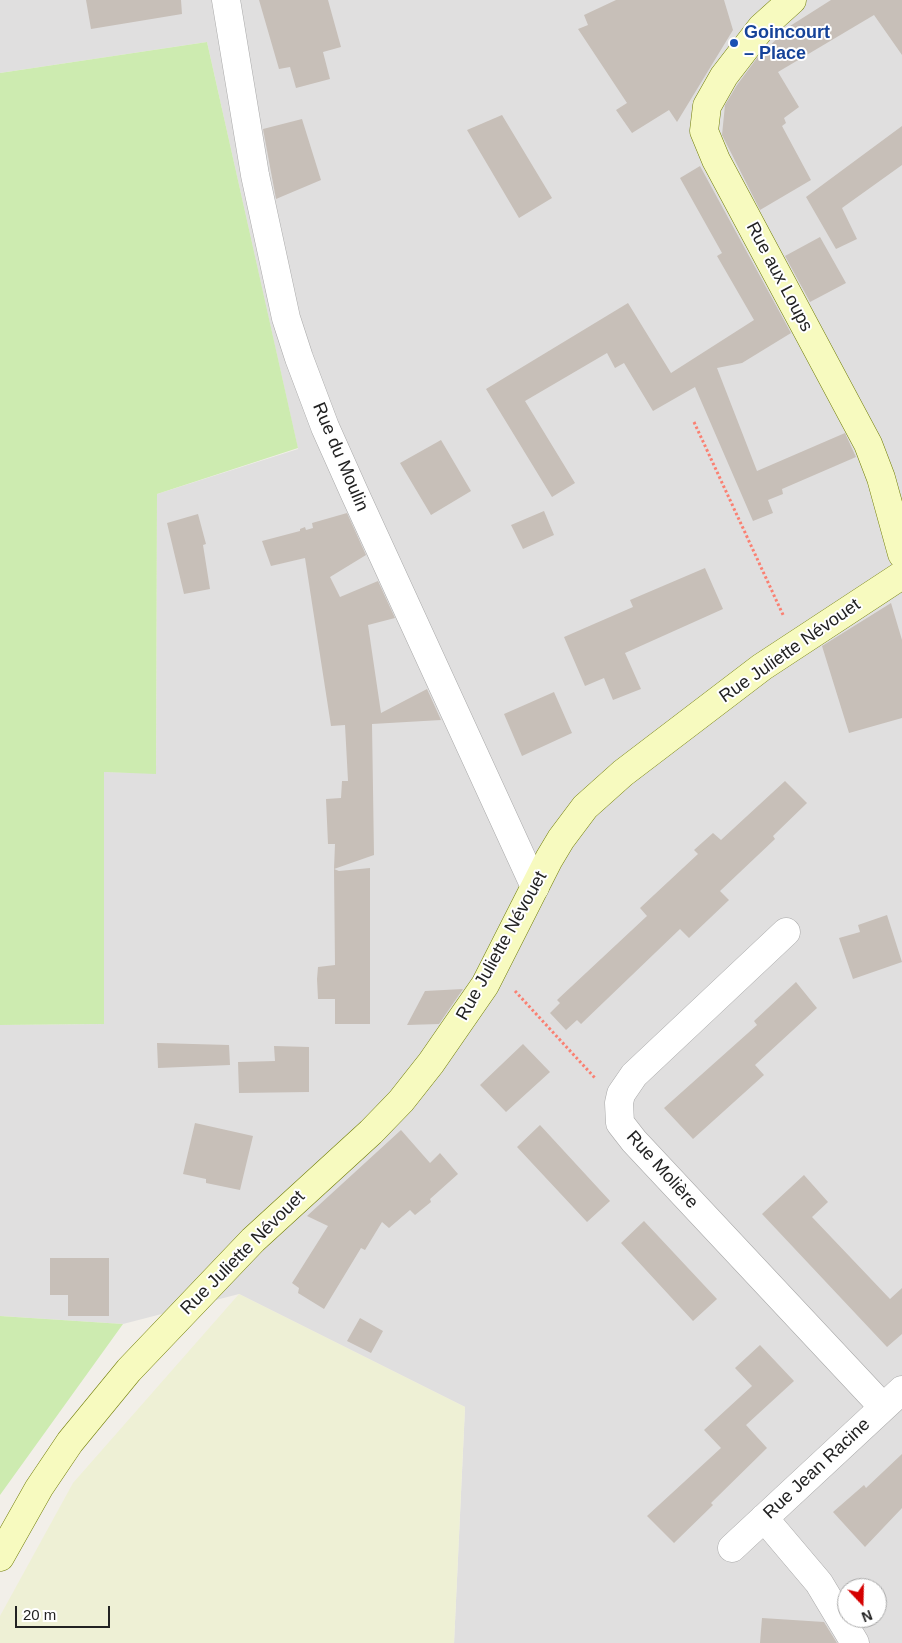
<!DOCTYPE html>
<meta charset="utf-8">
<style>
body{margin:0}
#map{position:relative;width:902px;height:1643px;overflow:hidden;background:#f2efe9;font-family:Helvetica,sans-serif}
canvas{display:block}
.north{position:absolute;left:837px;top:1578px;width:50px;height:50px;box-sizing:border-box;background:#fff;border:1px solid #a7a7a7;border-radius:50%;rotate:159deg;font-size:14px;font-weight:700;line-height:20px;text-align:center;color:#222}
.north::after{content:'';display:block;margin:auto;width:18px;height:22px;background:#d40000;clip-path:polygon(50% 0,100% 100%,50% 72%,0 100%)}
.scale{position:absolute;left:15px;top:1606px;width:95px;height:22px;box-sizing:border-box;border:2px solid #222;border-top:0;padding-left:6px;font-size:15px;line-height:18px;white-space:nowrap;color:#222;-webkit-text-stroke:4px #fff;paint-order:stroke}
</style>
<div id="map">
<canvas width="902" height="1643"></canvas>
<div class="north">N</div>
<div class="scale">20 m</div>
</div>
<script>
const ctx = document.querySelector('canvas').getContext('2d');
ctx.lineJoin = 'round';
function paint(path, color) { ctx.fillStyle = color; ctx.fill(path, 'evenodd'); }
const poly = rows => new Path2D(rows.map(r => 'M' + r).join(''));
function trace(path, color, width, dash) { ctx.strokeStyle = color; ctx.lineWidth = width; ctx.lineCap = dash ? 'butt' : 'round'; ctx.setLineDash(dash || []); ctx.stroke(path); }
function write(font, color, halo, rows, align = 'center') {
  ctx.font = font + ' Helvetica,sans-serif'; ctx.lineWidth = 4; ctx.setLineDash([]); ctx.textBaseline = 'middle'; ctx.strokeStyle = halo; ctx.fillStyle = color; for (const [text, x, y, turn = 0] of rows) {
    ctx.save(); ctx.translate(x, y); ctx.rotate((+turn || 0) * Math.PI / 180); ctx.textAlign = isNaN(turn) ? turn : align; if (halo) ctx.strokeText(text, 0, 0); ctx.fillText(text, 0, 0); ctx.restore();
  }
}
const residential = poly([
 [0,0,902,0,902,1643,454,1643,465,1407,239,1294,123,1324,0,1316,0,1025,104,1024,104,772,156,773,157,494,298,449,207,42,0,73],
 [847,1588,877,1588,877,1618,847,1618]
]);
const farmland = poly([
 [239,1294,465,1407,454,1643,0,1643,0,1616,73,1483]
]);
const grass = poly([
 [207,42,298,448,157,494,156,774,104,772,104,1024,0,1025,0,73],
 [0,1316,123,1324,0,1495]
]);
const building = poly([
 [86,0,181,0,182,14,91,29],
 [259,0,328,0,341,47,323,52,330,79,296,88,290,67,279,69],
 [616,0,724,0,733,30,677,122,669,110,632,133,616,110,627,103,578,29,588,25,584,15],
 [831,0,902,0,902,55,874,15,778,72,799,107,784,118,786,123,782,126,811,180,760,210,722,135,725,105,737,85,757,58,790,26],
 [502,115,552,198,519,218,467,130],
 [302,119,321,180,276,199,263,129],
 [902,126,902,165,842,208,857,239,836,249,806,197],
 [700,166,791,333,742,363,717,368,757,471,845,433,856,457,782,489,783,494,768,500,773,513,753,521,695,387,653,411,624,363,615,368,607,353,525,401,575,483,552,497,486,389,628,303,671,373,754,320,717,256,722,253,680,178],
 [820,237,846,283,810,302,785,256],
 [441,440,471,491,431,515,400,463],
 [544,511,554,535,523,549,511,525],
 [347,513,366,555,330,577,340,597,378,581,395,618,368,625,381,713,427,689,441,720,372,724,374,855,334,869,335,844,328,844,326,799,341,798,342,781,348,781,345,725,331,726,305,558,271,566,262,541,300,531,300,529,305,527,306,530,313,528,312,523],
 [198,514,206,544,203,545,210,589,184,594,167,523],
 [705,568,723,609,625,653,641,689,613,700,604,678,585,686,564,637,633,607,630,600],
 [891,603,902,640,902,718,849,733,822,646],
 [554,692,572,733,522,756,504,714],
 [785,781,807,803,773,836,775,839,720,891,729,900,689,938,680,929,581,1024,577,1020,566,1030,550,1013,560,1003,557,1000,647,916,640,908,698,854,694,850,713,833,721,840],
 [370,868,370,1024,335,1024,335,999,318,999,317,979,318,967,335,965,334,869,339,871],
 [887,915,902,962,853,979,839,938,860,932,858,925],
 [796,982,817,1008,755,1065,764,1075,693,1139,664,1108,757,1025,754,1021],
 [463,989,439,1024,407,1025,425,991],
 [157,1043,229,1045,230,1065,158,1068],
 [523,1044,550,1072,506,1112,480,1085],
 [274,1046,309,1047,309,1092,239,1093,238,1062,275,1061],
 [195,1123,253,1136,240,1190,206,1183,206,1179,183,1174],
 [540,1125,610,1201,587,1222,517,1147],
 [401,1130,430,1163,440,1153,458,1174,430,1199,431,1202,415,1215,410,1210,389,1228,382,1222,365,1250,361,1248,324,1309,298,1293,299,1288,292,1283,328,1226,307,1216],
 [804,1175,828,1202,812,1217,890,1299,902,1288,902,1334,887,1347,762,1214],
 [644,1221,717,1299,693,1321,621,1243],
 [50,1258,109,1258,109,1316,68,1316,68,1295,50,1295],
 [360,1318,383,1331,371,1353,347,1341],
 [760,1345,794,1381,746,1425,767,1448,711,1503,713,1505,674,1543,647,1516,721,1448,704,1430,752,1386,735,1368],
 [902,1454,902,1508,865,1547,833,1512,864,1485,866,1488],
 [762,1618,824,1622,837,1643,760,1643]
]);
const path = poly([
 [694,422,784,617],
 [515,991,595,1078]
]);
const street = poly([
 [226,0,255,175,286,318,299,358,325,427,354,492,535,887],
 [786,932,634,1075,621,1094,619,1103,620,1123,634,1141,883,1407],
 [764,1518,819,1583,855,1643],
 [732,1548,902,1390]
]);
const secondary = poly([
 [792,0,761,28,724,76,707,106,704,131,716,160,868,444,881,478,902,554],
 [0,1557,39,1488,70,1442,129,1370,253,1240,371,1132,401,1101,431,1063,485,985,549,859,561,839,585,807,623,773,762,667,902,575]
]);
const markers = [
 [734,43,5,"#1a4fb4"]
];
const transitNames = [
 ["Goincourt",744,33],
 ["– Place",744,54]
];
const streetNames = [
 ["Rue aux Loups",779,277,62],
 ["Rue du Moulin",340,457,67],
 ["Rue Juliette Névouet",790,651,-35],
 ["Rue Juliette Névouet",502,946,-61],
 ["Rue Molière",662,1170,48],
 ["Rue Juliette Névouet",243,1253,-45],
 ["Rue Jean Racine",817,1469,-43]
];
paint(residential, '#e0dfdf');
paint(farmland, '#eef0d5');
paint(grass, '#cdebb0');
paint(building, '#c7bfb8');
trace(street, '#a9a9a9', 29);
trace(secondary, '#707d05', 29);
trace(path, '#fa8072', 3, [2.5, 2.5]);
trace(street, '#fff', 28);
trace(secondary, '#f7fabf', 28);
for (const [x, y, r, color] of markers) { const dot = new Path2D(); dot.arc(x, y, r, 0, 2 * Math.PI); ctx.fillStyle = color; ctx.fill(dot); trace(dot, '#fff', 2); }
write('bold 18px', '#164399', '#fff', transitNames, 'left');
write('18px', '#222', '#fff', streetNames);
</script>
